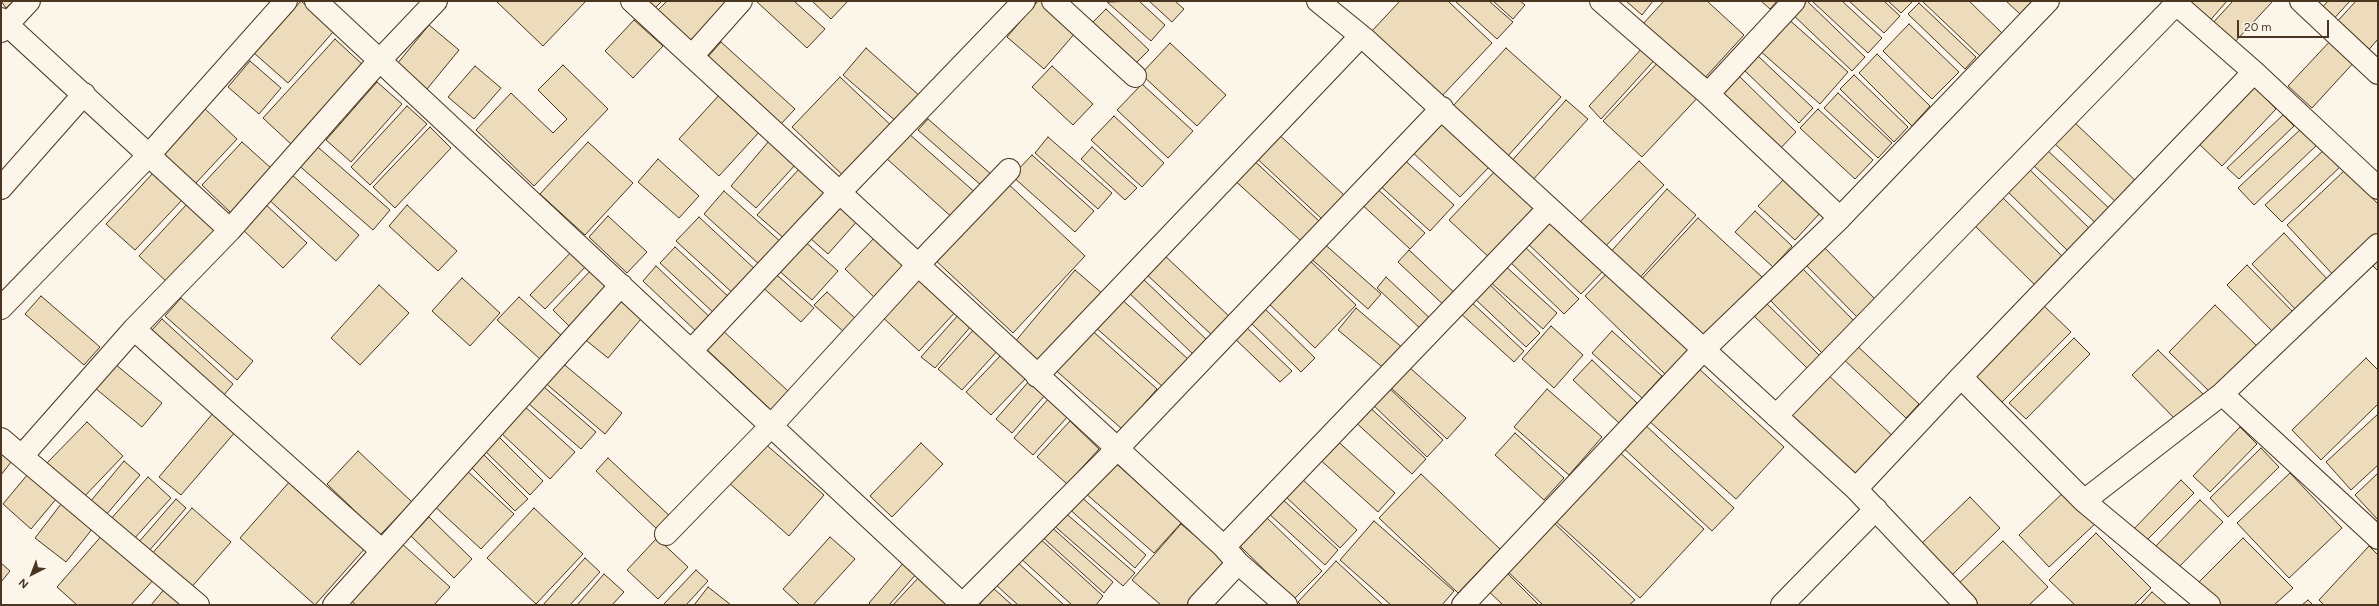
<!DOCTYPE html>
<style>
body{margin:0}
#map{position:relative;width:2379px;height:606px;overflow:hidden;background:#fbf6e9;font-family:Figtree,sans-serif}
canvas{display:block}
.frame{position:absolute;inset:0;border:2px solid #4a3520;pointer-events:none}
.north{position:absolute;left:12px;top:554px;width:40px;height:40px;-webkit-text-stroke:3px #fbf6e9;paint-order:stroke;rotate:222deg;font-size:11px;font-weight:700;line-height:16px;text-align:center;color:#4a3520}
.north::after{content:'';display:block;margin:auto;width:14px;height:18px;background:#4a3520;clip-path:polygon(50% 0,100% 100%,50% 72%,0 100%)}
.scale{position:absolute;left:2237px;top:20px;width:92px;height:18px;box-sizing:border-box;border:2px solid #4a3520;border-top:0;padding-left:5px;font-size:12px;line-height:14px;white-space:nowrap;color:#4a3520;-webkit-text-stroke:3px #fbf6e9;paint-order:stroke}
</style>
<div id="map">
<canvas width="2379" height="606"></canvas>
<div class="frame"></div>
<div class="north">N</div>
<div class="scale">20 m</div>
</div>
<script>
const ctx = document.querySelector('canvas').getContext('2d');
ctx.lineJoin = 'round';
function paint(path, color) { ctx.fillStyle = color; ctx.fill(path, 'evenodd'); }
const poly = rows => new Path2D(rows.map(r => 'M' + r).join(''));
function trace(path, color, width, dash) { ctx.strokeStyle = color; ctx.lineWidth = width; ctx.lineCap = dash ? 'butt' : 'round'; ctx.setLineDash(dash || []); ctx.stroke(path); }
const building = poly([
 [1,1,13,1,6,8,1,1],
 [301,1,334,31,288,83,254,53,301,1],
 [496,1,586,1,543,46,496,1],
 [645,1,662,1,654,9,645,1],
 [667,1,727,1,691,46,655,13,667,1],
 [756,1,794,1,825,29,807,48,756,1],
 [812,1,848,1,831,19,812,1],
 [1038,1,1041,1,1076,32,1044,69,1007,37,1038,1],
 [1139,1,1165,25,1151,41,1107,2,1139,1],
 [1149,1,1175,1,1184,9,1172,22,1149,1],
 [1400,1,1448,1,1492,43,1440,98,1371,32,1400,1],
 [1455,1,1489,1,1513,22,1497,39,1455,1],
 [1493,1,1520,1,1525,5,1513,19,1493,1],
 [1626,1,1653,1,1642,15,1626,1],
 [1664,1,1707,1,1744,35,1702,81,1642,25,1664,1],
 [1761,1,1777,1,1770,9,1761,1],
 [1798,1,1807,1,1865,57,1852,71,1789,11,1798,1],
 [1812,1,1842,1,1882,38,1868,53,1812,1],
 [1849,1,1884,1,1900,16,1884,33,1849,1],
 [1888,1,1913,1,1901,13,1888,1],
 [1922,1,1969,1,2002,33,1980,56,1922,1],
 [2006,1,2030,1,2031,2,2020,14,2006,1],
 [2191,1,2227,1,2207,24,2187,6,2191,1],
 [2233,1,2273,1,2232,45,2211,25,2233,1],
 [2328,1,2350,1,2330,23,2318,12,2328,1],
 [2356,1,2378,1,2378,39,2365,54,2334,25,2356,1],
 [1919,3,1976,57,1965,69,1908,14,1919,3],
 [1106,9,1149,50,1133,66,1090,25,1106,9],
 [1786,17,1848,72,1820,104,1758,49,1786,17],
 [634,20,663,46,633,78,605,51,634,20],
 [1909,24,1959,72,1932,99,1883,51,1909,24],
 [429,25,459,50,427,89,397,64,429,25],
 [2333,38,2356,60,2312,108,2288,86,2333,38],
 [335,39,364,66,292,145,263,118,335,39],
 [721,42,795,109,780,125,706,59,721,42],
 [1170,43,1226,95,1197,126,1141,74,1170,43],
 [1646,44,1659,55,1601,119,1589,106,1646,44],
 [866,48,921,97,898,123,843,75,866,48],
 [1506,48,1561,97,1507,157,1452,107,1506,48],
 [1877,54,1930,106,1912,126,1859,73,1877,54],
 [1757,55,1813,108,1799,123,1743,69,1757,55],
 [1663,57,1702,93,1642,157,1603,121,1663,57],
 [250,61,281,88,259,114,228,87,250,61],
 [563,65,608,109,534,186,476,130,511,93,553,133,567,119,538,90,563,65],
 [475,66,501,88,474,119,448,97,475,66],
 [1052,66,1093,104,1073,125,1032,87,1052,66],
 [1736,73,1796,132,1774,155,1713,96,1736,73],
 [1854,75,1908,127,1894,142,1840,89,1854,75],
 [840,77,897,131,849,181,792,127,840,77],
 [377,82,402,104,351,162,326,140,377,82],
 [1142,84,1193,131,1168,158,1117,110,1142,84],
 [2251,84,2276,109,2222,166,2196,141,2251,84],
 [721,93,761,130,719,176,679,139,721,93],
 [1838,93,1892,143,1878,158,1824,108,1838,93],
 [1566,100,1588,119,1530,183,1509,164,1566,100],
 [202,106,237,139,195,184,160,150,202,106],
 [407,106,427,124,370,185,351,167,407,106],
 [1818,109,1873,160,1855,179,1800,128,1818,109],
 [2283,115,2294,126,2239,179,2227,168,2283,115],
 [1114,116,1164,163,1142,187,1091,140,1114,116],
 [1441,118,1491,165,1460,197,1410,150,1441,118],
 [928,119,992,175,982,186,918,130,928,119],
 [2072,120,2139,184,2119,205,2052,141,2072,120],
 [430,127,451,148,395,208,373,187,430,127],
 [2302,128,2318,144,2254,205,2238,188,2302,128],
 [1274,130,1344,195,1322,219,1252,154,1274,130],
 [908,133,978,195,955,220,886,158,908,133],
 [1048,137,1112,193,1098,209,1035,153,1048,137],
 [769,141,796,164,756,208,731,186,769,141],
 [242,142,272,169,231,213,202,185,242,142],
 [312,142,390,210,373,230,295,162,312,142],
 [588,142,633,183,585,235,540,194,588,142],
 [1092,147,1137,188,1125,200,1081,159,1092,147],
 [2046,149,2112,211,2099,226,2032,164,2046,149],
 [2325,149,2341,166,2282,222,2265,205,2325,149],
 [1032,155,1094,211,1075,232,1012,176,1032,155],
 [1399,155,1454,205,1430,231,1375,181,1399,155],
 [1249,156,1319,221,1301,241,1231,177,1249,156],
 [658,159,699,196,679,218,638,182,658,159],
 [1639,161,1664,185,1600,252,1575,227,1639,161],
 [2027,167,2093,232,2071,254,2005,189,2027,167],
 [800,168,828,192,786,240,757,215,800,168],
 [1497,169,1540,210,1492,260,1449,220,1497,169],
 [2345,170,2378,204,2378,239,2336,278,2287,225,2345,170],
 [154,172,183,199,135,250,106,224,154,172],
 [290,173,359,235,336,261,267,198,290,173],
 [1785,178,1821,212,1795,240,1758,206,1785,178],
 [1004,180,1085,256,1013,333,932,257,1004,180],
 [1372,184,1425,233,1410,249,1357,200,1372,184],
 [1667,189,1696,215,1636,282,1607,256,1667,189],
 [724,191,782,243,761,266,704,214,724,191],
 [2001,196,2067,261,2039,289,1973,224,2001,196],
 [264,203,307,243,283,268,241,228,264,203],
 [841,203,859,219,828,254,810,238,841,203],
 [187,204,216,232,168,283,139,256,187,204],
 [407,205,457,251,438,271,389,226,407,205],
 [1755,211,1792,246,1773,267,1735,232,1755,211],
 [608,216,647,252,627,273,589,237,608,216],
 [1549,216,1605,269,1581,294,1525,241,1549,216],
 [699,217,758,272,736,296,676,241,699,217],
 [1698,218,1762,277,1701,343,1637,284,1698,218],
 [2284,233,2329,281,2297,311,2252,264,2284,233],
 [876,236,909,267,878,301,845,269,876,236],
 [802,239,838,271,812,300,776,268,802,239],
 [1321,241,1381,294,1368,309,1308,256,1321,241],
 [1818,241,1876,300,1858,318,1800,259,1818,241],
 [1522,244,1579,299,1564,314,1507,259,1522,244],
 [675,247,730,298,715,314,660,263,675,247],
 [575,248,590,262,545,309,530,295,575,248],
 [1409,250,1459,297,1448,309,1398,262,1409,250],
 [1163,254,1230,317,1213,336,1145,273,1163,254],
 [1305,256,1356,305,1315,348,1264,299,1305,256],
 [2378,257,2378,271,2371,264,2378,257],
 [1503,264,1557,313,1543,329,1488,280,1503,264],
 [2247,265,2294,313,2274,333,2227,285,2247,265],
 [656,266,714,321,700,335,643,281,656,266],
 [1800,266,1855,322,1823,354,1768,298,1800,266],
 [594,267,612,285,571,328,553,310,594,267],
 [770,269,814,308,801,322,758,283,770,269],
 [1075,270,1104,295,1042,367,1014,343,1075,270],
 [1610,270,1692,349,1666,375,1585,296,1610,270],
 [920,272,959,308,919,351,880,315,920,272],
 [1140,276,1209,342,1195,356,1126,290,1140,276],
 [1386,277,1434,322,1424,332,1377,288,1386,277],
 [462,278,500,313,470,346,432,311,462,278],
 [1487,282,1540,333,1526,347,1473,297,1487,282],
 [379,285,409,313,360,365,331,338,379,285],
 [827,292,857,320,845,333,814,305,827,292],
 [41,296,100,347,84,365,25,314,41,296],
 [519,297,563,337,541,360,497,320,519,297],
 [616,297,641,319,608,358,582,337,616,297],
 [1119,297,1188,359,1163,387,1094,326,1119,297],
 [181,298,253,361,237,380,165,316,181,298],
 [1469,300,1524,351,1514,362,1458,311,1469,300],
 [1763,300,1820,356,1807,368,1750,312,1763,300],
 [2043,305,2071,332,2002,402,1975,375,2043,305],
 [2215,305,2259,348,2213,395,2169,352,2215,305],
 [1262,306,1315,358,1301,372,1248,320,1262,306],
 [1356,308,1405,350,1387,371,1338,330,1356,308],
 [959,314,972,325,935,368,921,357,959,314],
 [162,319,233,384,223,396,152,330,162,319],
 [1242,323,1292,371,1280,382,1231,335,1242,323],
 [1087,326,1157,389,1122,429,1051,366,1087,326],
 [1551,326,1583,355,1554,388,1522,359,1551,326],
 [976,327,1000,348,962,390,938,369,976,327],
 [720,328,788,391,771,410,703,346,720,328],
 [1612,331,1662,376,1642,398,1592,353,1612,331],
 [2074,338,2090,354,2026,419,2009,403,2074,338],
 [1852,341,1919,404,1906,418,1839,355,1852,341],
 [2158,350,2207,398,2180,424,2132,375,2158,350],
 [1001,355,1026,378,991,415,966,392,1001,355],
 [2366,358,2378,370,2378,404,2321,460,2292,430,2366,358],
 [1592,360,1637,403,1619,423,1573,380,1592,360],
 [560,361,622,413,605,434,543,381,560,361],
 [115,364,162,403,142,427,95,388,115,364],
 [1409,367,1466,418,1447,439,1390,387,1409,367],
 [1697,367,1784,447,1736,499,1648,420,1697,367],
 [1824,371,1897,440,1858,481,1785,412,1824,371],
 [1030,380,1046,394,1012,433,996,419,1030,380],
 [1385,384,1443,440,1427,457,1369,401,1385,384],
 [544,387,596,432,581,449,529,404,544,387],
 [1547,389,1602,437,1569,475,1514,427,1547,389],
 [1050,397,1069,415,1033,455,1014,438,1050,397],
 [1366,404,1426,459,1412,474,1352,419,1366,404],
 [523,405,575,452,550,479,499,431,523,405],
 [214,412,236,431,181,495,159,477,214,412],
 [2378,414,2378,465,2351,490,2326,462,2378,414],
 [1070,421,1099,449,1067,484,1037,457,1070,421],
 [87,422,123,456,81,500,45,465,87,422],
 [1642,422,1734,508,1712,531,1620,445,1642,422],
 [2240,427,2257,444,2210,492,2193,476,2240,427],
 [494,432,543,481,530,495,480,446,494,432],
 [1515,433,1564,478,1544,500,1495,455,1515,433],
 [1333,437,1395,493,1378,512,1316,456,1333,437],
 [763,442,824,495,789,536,728,482,763,442],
 [921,443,943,464,892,517,870,496,921,443],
 [1,445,15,457,1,475,1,445],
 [2261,448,2279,467,2228,517,2210,498,2261,448],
 [1616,449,1704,529,1640,598,1552,518,1616,449],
 [479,450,528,499,515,511,466,462,479,450],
 [358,451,412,502,380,535,327,484,358,451],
 [608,458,673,519,660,532,596,471,608,458],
 [1112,460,1182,522,1154,553,1084,492,1112,460],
 [124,461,140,475,106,515,90,502,124,461],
 [465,469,514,514,481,549,432,504,465,469],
 [2290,473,2342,528,2289,578,2237,523,2290,473],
 [2378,473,2378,520,2355,495,2378,473],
 [28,474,57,498,31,529,3,504,28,474],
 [1421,474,1500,549,1458,593,1379,518,1421,474],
 [148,477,171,498,133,540,110,520,148,477],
 [1301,478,1357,530,1340,548,1284,495,1301,478],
 [291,480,367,546,315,605,240,538,291,480],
 [2181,480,2194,493,2143,544,2131,532,2181,480],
 [2067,489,2097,522,2049,567,2019,535,2067,489],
 [1078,494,1146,555,1135,568,1066,506,1078,494],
 [1970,497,2000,528,1952,575,1922,543,1970,497],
 [1281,498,1338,550,1325,565,1268,513,1281,498],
 [176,499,186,508,148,552,138,543,176,499],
 [2200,500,2223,522,2177,569,2155,547,2200,500],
 [61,504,93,528,66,562,35,538,61,504],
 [192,508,231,542,189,590,150,556,192,508],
 [534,508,583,554,536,604,487,558,534,508],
 [1062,510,1135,573,1123,586,1051,523,1062,510],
 [429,517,472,559,454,578,411,536,429,517],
 [1266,517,1322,571,1294,599,1239,545,1266,517],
 [1550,519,1635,600,1629,605,1543,605,1504,568,1550,519],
 [1374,521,1454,591,1442,605,1391,605,1340,560,1374,521],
 [1048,524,1113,582,1104,593,1039,534,1048,524],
 [1181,524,1225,561,1188,605,1161,605,1132,580,1181,524],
 [104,533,155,578,131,605,77,605,57,587,104,533],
 [2096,533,2151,588,2134,605,2075,605,2049,580,2096,533],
 [1037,536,1103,596,1096,605,1072,605,1018,556,1037,536],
 [830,537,855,559,813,605,800,605,783,589,830,537],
 [657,538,688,567,658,599,627,570,657,538],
 [2243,538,2293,588,2274,605,2222,605,2197,584,2243,538],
 [2003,541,2048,587,2029,605,1975,605,1956,586,2003,541],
 [401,543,450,587,434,605,356,605,350,600,401,543],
 [2369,546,2378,555,2378,605,2324,605,2319,600,2369,546],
 [585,558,600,572,570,605,543,605,585,558],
 [905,561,918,572,889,605,871,605,869,603,905,561],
 [1016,561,1064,605,1018,605,995,584,1016,561],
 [1336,561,1383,605,1301,605,1298,602,1336,561],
 [1,563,10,571,1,582,1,563],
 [1502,568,1539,605,1503,605,1484,587,1502,568],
 [696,570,708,581,686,605,663,605,696,570],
 [604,574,624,592,612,605,577,605,604,574],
 [920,576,950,605,893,605,920,576],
 [166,587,187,605,151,605,166,587],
 [708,587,731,605,694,605,708,587],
 [993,588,1012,605,979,605,993,588],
 [2152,592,2167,605,2140,605,2152,592],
 [2308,600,2313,605,2302,605,2308,600]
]);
const minor = poly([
 [316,1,963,605],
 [632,1,1224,547,1238,563,1286,605],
 [1053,1,1135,76],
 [1318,1,1366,40,1549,208],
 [1601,1,1708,94],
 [1794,1,1708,94,1840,218],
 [2173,1,2254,72,2378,188],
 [2301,1,2378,73],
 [1,19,230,230],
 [1,31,29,1],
 [692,56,741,1],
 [1,188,84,94],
 [2378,245,2222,394,2378,538],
 [1,308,149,155,286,1],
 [134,329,381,550],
 [691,351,840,192,1024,1],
 [1037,376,1356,41,1363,38],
 [1776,416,2176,4],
 [1,439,198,605],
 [22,456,134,329,230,230,379,61,436,1],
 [1856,489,1966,605],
 [2084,501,2222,394],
 [666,534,772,425,918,265,1009,170],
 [1224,547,1549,208,1856,489,1961,377],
 [334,605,621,285],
 [962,605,1116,450,1442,108],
 [1199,605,1238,563],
 [1463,605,1703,350,1840,218,2048,1],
 [1782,605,1876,509],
 [2209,605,2084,501,1961,377,2254,72]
]);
paint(building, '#ecdcbc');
trace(building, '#4a3520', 1);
trace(minor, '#4a3520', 24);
trace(minor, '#fbf6e9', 22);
</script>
